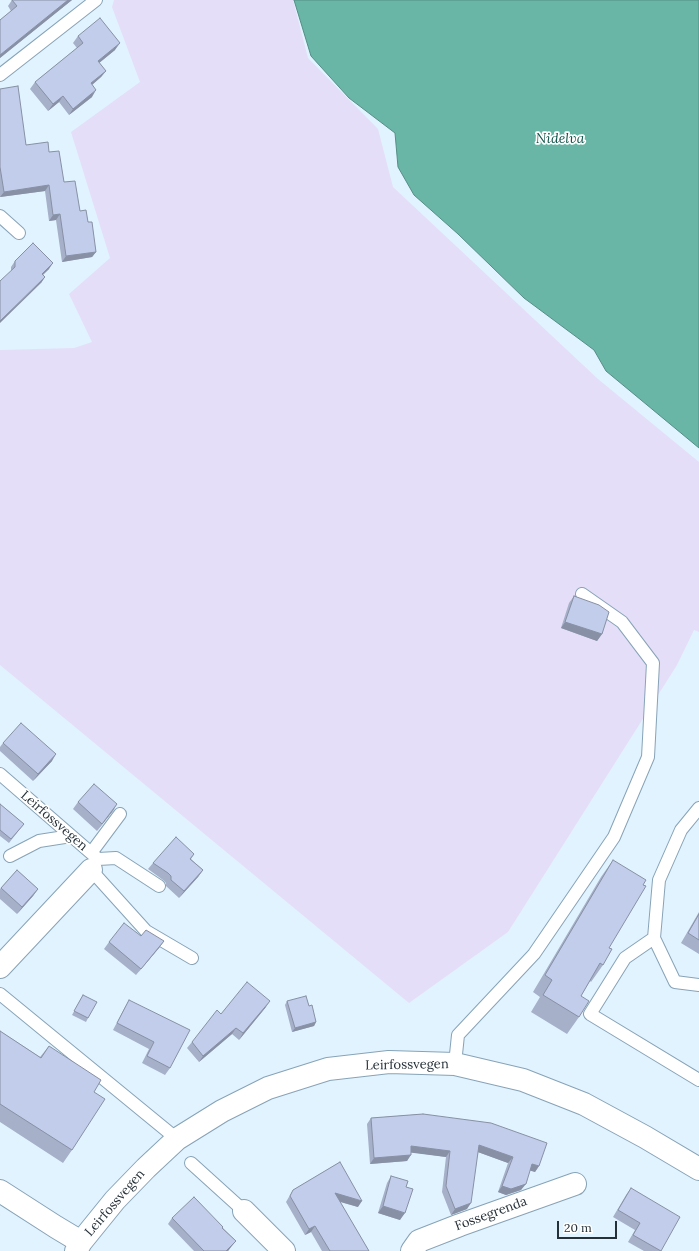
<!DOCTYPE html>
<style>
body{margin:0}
#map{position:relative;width:699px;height:1251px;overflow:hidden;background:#e1f3ff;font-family:Lora,serif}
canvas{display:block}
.scale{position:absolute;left:557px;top:1221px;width:60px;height:18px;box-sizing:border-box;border:2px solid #253038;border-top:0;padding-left:5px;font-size:12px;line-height:14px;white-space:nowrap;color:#253038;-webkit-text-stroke:3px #fff;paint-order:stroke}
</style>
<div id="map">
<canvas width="699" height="1251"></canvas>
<div class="scale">20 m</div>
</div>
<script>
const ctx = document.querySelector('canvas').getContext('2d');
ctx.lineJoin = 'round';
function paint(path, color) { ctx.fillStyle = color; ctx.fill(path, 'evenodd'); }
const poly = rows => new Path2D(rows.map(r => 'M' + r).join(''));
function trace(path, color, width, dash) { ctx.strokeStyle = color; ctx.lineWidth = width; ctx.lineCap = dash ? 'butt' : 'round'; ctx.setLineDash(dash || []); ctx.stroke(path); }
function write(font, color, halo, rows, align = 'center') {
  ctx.font = font + ' Lora,serif'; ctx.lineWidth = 3.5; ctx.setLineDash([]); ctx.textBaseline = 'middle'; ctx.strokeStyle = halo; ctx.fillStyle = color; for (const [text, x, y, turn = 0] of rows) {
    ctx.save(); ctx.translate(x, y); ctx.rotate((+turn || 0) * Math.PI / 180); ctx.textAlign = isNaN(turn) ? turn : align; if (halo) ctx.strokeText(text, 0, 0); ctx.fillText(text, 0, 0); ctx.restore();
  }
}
const green = poly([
 [114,0,293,0,308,58,378,129,393,187,598,379,699,462,699,632,694,630,677,665,508,932,409,1003,0,665,0,350,74,348,92,342,69,294,110,258,71,132,140,82,112,7]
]);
const water = poly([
 [294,0,699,0,699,448,606,371,594,350,524,298,458,234,414,195,398,167,395,133,349,98,311,56,294,0]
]);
const service = poly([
 [0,75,96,0],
 [0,216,19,233],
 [0,774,98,859,91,870,146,931,192,958],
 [699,808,681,830,659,880,654,938,675,982,699,985],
 [91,853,120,814],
 [10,856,39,841,71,836],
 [98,859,116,858,159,886],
 [654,938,625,958,590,1014,699,1080],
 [0,994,177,1139],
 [455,1064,458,1035,534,954,614,837,648,757,653,663,622,622,582,594],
 [191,1163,244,1211]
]);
const minor = poly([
 [0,967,91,870],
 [244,1211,284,1251],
 [412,1251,419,1241,460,1225,575,1184]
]);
const tertiary = poly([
 [0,1191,56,1227,81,1242],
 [76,1251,81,1242,115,1200,146,1168,177,1139,222,1111,268,1088,328,1069,389,1062,455,1064,523,1080,584,1104,645,1137,699,1169]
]);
const wall = poly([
 [12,0,72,0,0,58,0,20,11,11,8,6],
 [78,36,115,50,99,63,106,71,101,77,92,85,92,97,69,115,59,102,48,111,30,89,35,82,77,48,73,43],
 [0,89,26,145,49,152,64,182,80,211,88,222,96,252,92,257,62,262,56,220,49,221,45,191,0,197],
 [15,261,49,269,43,275,45,277,41,283,11,271,11,267],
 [574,596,602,634,597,641,561,628,569,603],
 [3,743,52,761,33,781,0,751,0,747],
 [78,802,117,804,97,831,73,809],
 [0,804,24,824,9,843,0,836],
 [194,854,191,859,203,870,198,877,179,898,166,886,166,883,163,880,148,869,153,863],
 [613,860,609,948,603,965,591,982,590,981,581,996,579,1017,567,1034,531,1012,540,997,533,992,601,877],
 [17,870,38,889,33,896,17,914,0,899,0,889],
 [699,912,699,954,681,943],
 [141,936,164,941,159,948,136,975,104,949,109,942],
 [83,995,88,1018,86,1022,72,1015],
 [129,1000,170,1068,165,1075,142,1063,149,1049,113,1030,125,1007],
 [287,1001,309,1006,316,1022,314,1026,292,1032,285,1005],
 [266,1007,239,1040,232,1034,199,1062,187,1048,192,1042,221,1014],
 [0,1031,40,1057,49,1046,94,1092,72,1150,63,1163,0,1122],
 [423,1114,539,1166,535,1172,530,1170,521,1190,506,1195,498,1192,508,1163,478,1152,467,1209,451,1215,442,1192,446,1157,411,1152,407,1161,370,1164,367,1124,371,1118],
 [340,1162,358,1207,340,1202,369,1251,322,1251,311,1232,305,1235,286,1202,293,1190],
 [391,1176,406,1187,400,1220,378,1213,387,1183],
 [631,1188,661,1251,644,1251,628,1242,635,1230,613,1217,626,1195],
 [172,1218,223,1228,236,1241,231,1247,228,1251,194,1251,168,1224]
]);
const shadedWall = poly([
 [68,0,72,0,0,58,0,55],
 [120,43,115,50,93,68,98,61],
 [106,71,101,77,86,90,91,83],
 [96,90,92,97,69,115,73,109],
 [63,96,59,102,48,111,53,104],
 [49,185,45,191,0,197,4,192],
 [60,214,56,220,49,221,53,215],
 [96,252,92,257,62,262,66,256],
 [53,263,49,269,38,279,42,274],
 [45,277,41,283,0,323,0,321],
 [565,622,602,634,597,641,561,628],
 [56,754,52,761,33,781,38,774],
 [117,804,113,811,97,831,102,824],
 [203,870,198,877,179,898,184,891],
 [38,889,33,896,17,914,22,907],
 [164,941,159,948,136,975,141,969],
 [270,1001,266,1007,239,1040,243,1033],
 [316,1022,314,1026,292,1032,295,1028],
 [236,1028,232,1034,199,1062,203,1056],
 [479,1145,513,1157,508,1163,475,1151],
 [411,1146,450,1151,446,1157,406,1152],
 [411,1155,407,1161,370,1164,374,1158],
 [532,1164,539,1166,535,1172,528,1170],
 [526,1184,521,1190,506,1195,498,1192,502,1186],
 [335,1193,362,1201,358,1207,331,1199],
 [471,1203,467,1209,451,1215,455,1209],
 [383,1206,405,1213,400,1220,378,1213],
 [315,1226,311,1232,305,1235,309,1229],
 [236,1241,231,1247,228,1251,226,1251]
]);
const building = poly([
 [12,0,68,0,0,55,0,20,17,6,12,0],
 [100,18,120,43,98,61,106,71,91,83,96,90,73,109,63,96,53,104,35,82,83,43,78,36,100,18],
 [18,86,26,145,48,142,49,152,59,151,64,182,75,181,80,211,86,210,88,222,92,222,96,252,66,256,60,214,53,215,49,185,4,192,0,167,0,89,18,86],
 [33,243,53,263,42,274,45,277,0,321,0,281,15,267,15,261,33,243],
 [574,596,599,605,609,612,602,634,565,622,574,596],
 [21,723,56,754,38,774,3,743,21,723],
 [94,784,117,804,102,824,78,802,94,784],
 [0,804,24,824,11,839,0,830,0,804],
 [176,837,194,854,190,859,203,870,184,891,171,880,171,876,168,873,153,863,176,837],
 [613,860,646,880,643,885,646,886,609,948,612,949,603,965,600,963,581,996,589,1001,579,1017,543,995,552,980,545,975,613,860],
 [17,870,38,889,22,907,1,888,17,870],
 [699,914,699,940,688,933,699,914],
 [124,923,141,936,146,930,164,941,141,969,109,942,124,923],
 [247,982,270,1001,243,1033,236,1028,203,1056,192,1042,217,1010,221,1014,247,982],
 [83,995,97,1002,88,1018,74,1011,83,995],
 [306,996,309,1006,312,1005,316,1022,295,1028,287,1001,306,996],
 [129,1000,190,1030,170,1068,147,1056,154,1042,117,1023,129,1000],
 [0,1031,41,1058,49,1046,101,1080,94,1092,105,1099,72,1150,0,1104,0,1031],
 [423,1114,491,1123,547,1143,539,1166,532,1164,526,1184,511,1189,502,1186,513,1157,479,1145,471,1203,455,1209,446,1186,450,1151,411,1146,411,1155,374,1158,371,1118,423,1114],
 [340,1162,362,1201,335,1193,369,1251,330,1251,315,1226,309,1229,290,1196,293,1190,340,1162],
 [391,1176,408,1181,406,1187,413,1189,405,1213,383,1206,391,1176],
 [631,1188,680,1217,661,1251,633,1235,640,1223,618,1210,631,1188],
 [194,1197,223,1227,222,1228,236,1241,226,1251,204,1251,172,1218,194,1197]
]);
const streetNames = [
 ["Leirfossvegen",54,821,41],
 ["Leirfossvegen",407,1065,-1],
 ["Leirfossvegen",115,1203,-49],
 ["Fossegrenda",491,1214,-20]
];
const waterNames = [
 ["Nidelva",560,139]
];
paint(green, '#e5def9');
paint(water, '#69b6a7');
trace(water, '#558e86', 1);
trace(service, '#87a3b7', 14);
trace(minor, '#87a3b7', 24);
trace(tertiary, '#87a3b7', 24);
trace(service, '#fff', 12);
trace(minor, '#fff', 22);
trace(tertiary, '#fff', 22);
paint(wall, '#a6b0c9');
paint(shadedWall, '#8790a4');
paint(building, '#c1cdea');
trace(building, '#8790a4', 1);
write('13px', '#253038', '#fff', streetNames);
write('italic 14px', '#12544a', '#fff', waterNames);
</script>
